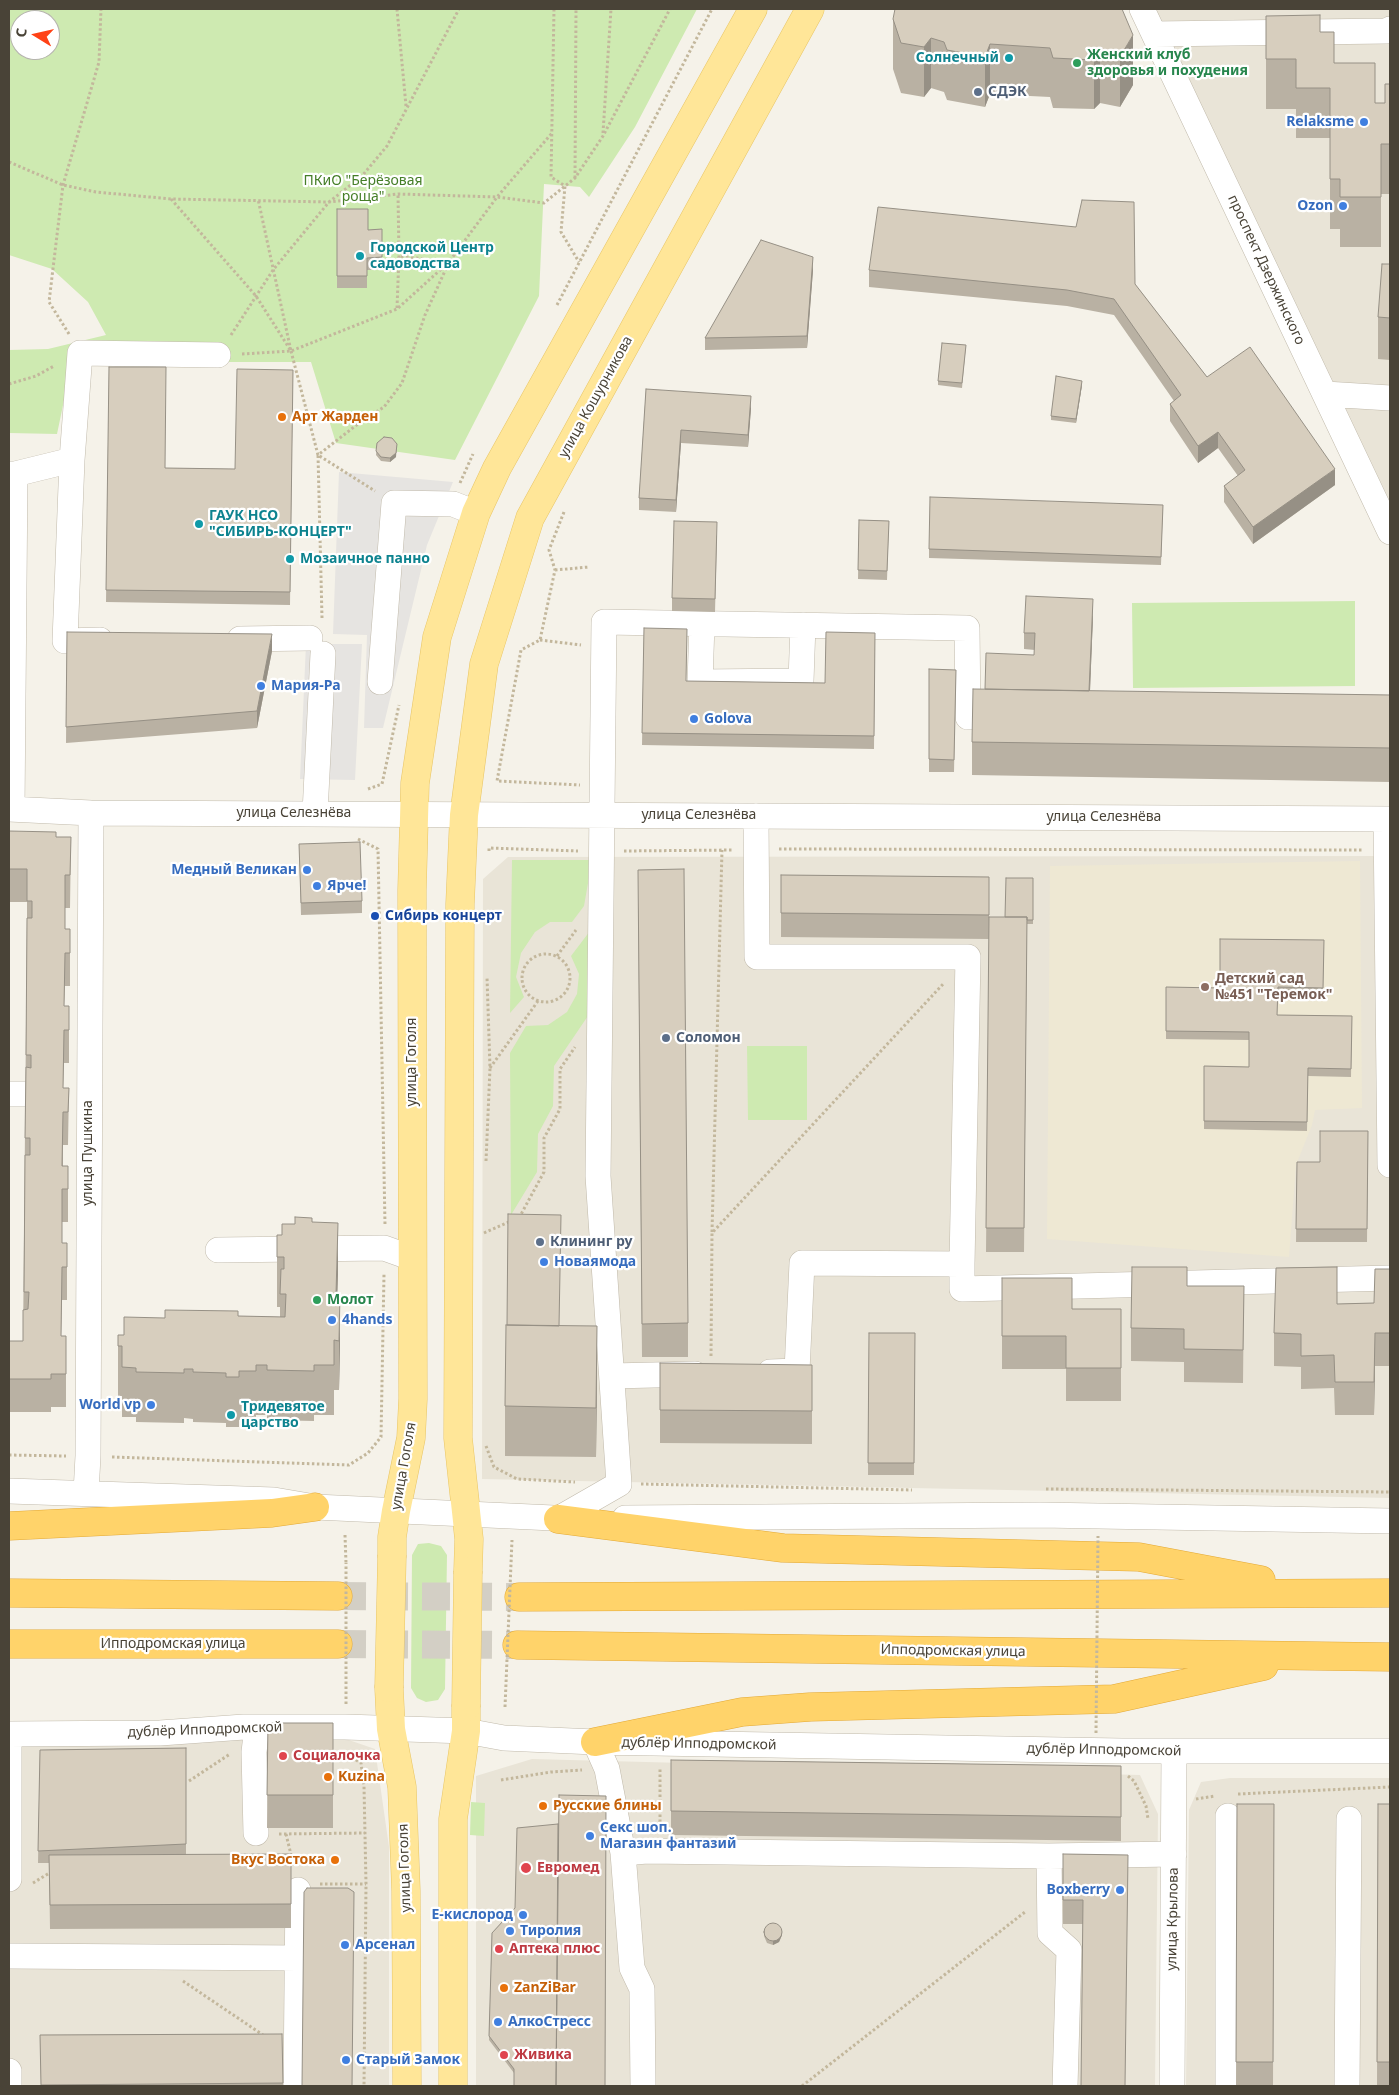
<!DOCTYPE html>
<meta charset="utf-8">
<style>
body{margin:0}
#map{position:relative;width:1399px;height:2095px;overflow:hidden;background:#f5f2e9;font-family:"Noto Sans",sans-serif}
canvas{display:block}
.frame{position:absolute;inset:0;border:10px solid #494337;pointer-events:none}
.north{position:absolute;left:10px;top:10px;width:50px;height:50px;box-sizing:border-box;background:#fff;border:1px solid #b6b4af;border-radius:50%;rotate:279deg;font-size:14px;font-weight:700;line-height:20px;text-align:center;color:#494337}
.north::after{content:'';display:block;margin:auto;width:18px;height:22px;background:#ff4216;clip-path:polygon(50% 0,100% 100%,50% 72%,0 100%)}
</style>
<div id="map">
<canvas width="1399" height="2095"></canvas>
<div class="frame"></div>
<div class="north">С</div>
</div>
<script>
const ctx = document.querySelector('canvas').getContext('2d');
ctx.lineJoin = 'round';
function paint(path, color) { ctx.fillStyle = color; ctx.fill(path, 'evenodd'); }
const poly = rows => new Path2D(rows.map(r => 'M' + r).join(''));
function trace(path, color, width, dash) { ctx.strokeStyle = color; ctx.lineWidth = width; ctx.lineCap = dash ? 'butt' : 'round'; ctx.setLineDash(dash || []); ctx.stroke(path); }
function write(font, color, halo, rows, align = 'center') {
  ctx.font = font + ' "Noto Sans",sans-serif'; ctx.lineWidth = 4.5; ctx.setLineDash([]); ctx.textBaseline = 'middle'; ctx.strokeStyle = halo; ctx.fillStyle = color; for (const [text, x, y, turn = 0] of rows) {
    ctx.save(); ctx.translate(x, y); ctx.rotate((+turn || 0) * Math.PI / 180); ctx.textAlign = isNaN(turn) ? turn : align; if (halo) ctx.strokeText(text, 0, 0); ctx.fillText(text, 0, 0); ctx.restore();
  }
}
const residential = poly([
 [1151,9,1390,9,1390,528],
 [1390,856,1390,1498,482,1479,483,879,508,857],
 [343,1738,375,1749,389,1847,389,2086,9,2086,9,1741],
 [532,1759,1140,1775,1158,1814,1155,2086,476,2086,476,1776],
 [1230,1778,1390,1778,1390,2086,1186,2086,1189,1810,1201,1782]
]);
const education = poly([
 [1360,861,1362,1108,1315,1110,1312,1125,1296,1165,1289,1257,1047,1239,1050,866]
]);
const green = poly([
 [9,9,697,9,635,127,589,197,580,187,544,184,539,296,455,460,336,443,311,362,72,362,57,434,9,433,9,350,48,349,106,335,88,302,52,269,9,255],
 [20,20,50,20,50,50,20,50],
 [1355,601,1355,686,1133,688,1132,603],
 [512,860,592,860,584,906,572,922,550,922,535,932,521,953,516,977,524,997,510,1013],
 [590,931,592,1010,554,1066,553,1106,538,1134,537,1172,511,1215,510,1053,526,1026,548,1025,567,1012,577,994,579,974,571,956],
 [747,1046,807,1046,807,1120,748,1120],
 [429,1543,441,1546,447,1555,445,1689,438,1700,426,1702,417,1698,411,1688,412,1555,418,1544],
 [471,1802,485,1803,484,1836,470,1835]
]);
const parking = poly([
 [339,472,453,482,427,545,383,728,364,728,367,635,333,634],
 [306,644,362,644,355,780,300,779]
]);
const highwayTunnel = poly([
 [338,1596,519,1597],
 [338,1644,517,1645]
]);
const path = poly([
 [397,9,406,106],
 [554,9,551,177,565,186,561,232,579,262],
 [603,133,611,9],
 [9,162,63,185,96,192,171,199,329,202,398,194,497,197,544,203,575,178,603,136,670,9],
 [575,178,576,9],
 [171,199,256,296,291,351,397,309,449,262,497,197,552,133],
 [557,305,712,9],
 [397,308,399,256,398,194],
 [69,334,49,302,63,185,99,62,101,9],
 [231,335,273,270,329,202,362,176,387,146,459,9],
 [291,351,318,455,363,420,384,407,402,383,425,315,449,262,399,256],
 [242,354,291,351,258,199],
 [9,384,36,376,54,366],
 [460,483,473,454],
 [564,512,549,550,555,570,540,640,521,650,497,781,580,785],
 [555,570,589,567],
 [322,618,318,455,375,491],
 [540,640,581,645],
 [368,789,382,784,399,705],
 [358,839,378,849,385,1225],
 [779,849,1363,850],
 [489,851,489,848,578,851],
 [624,851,733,850],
 '522 978a24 24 0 1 1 48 0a24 24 0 1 1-48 0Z',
 [557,956,576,930],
 [490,1068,538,1001],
 [486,1161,490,1068,487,977],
 [519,1218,544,1172,544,1138,560,1109,560,1069,575,1047],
 [712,1232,722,850],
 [484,1233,511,1221],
 [711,1356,712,1233,944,983],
 [486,1446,494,1467,517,1479,575,1482],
 [9,1455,66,1456],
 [112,1457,349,1465,368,1453,381,1437,384,1274],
 [641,1484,912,1490],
 [1046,1489,1390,1492],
 [345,1535,346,1563],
 [343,1752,361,1763,364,1786,366,1884,364,2086],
 [1128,1776,1134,1781,1146,1806,1148,1819],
 [501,1780,551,1772,582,1770],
 [189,1781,230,1754],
 [1238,1794,1390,1787],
 [1196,1799,1215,1796],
 [660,1827,660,1768],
 [279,1834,365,1833],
 [286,1834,294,1867],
 [33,1883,51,1872],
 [320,1884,366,1884],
 [183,1981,263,2035],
 [802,2086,1025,1912]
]);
const minor = poly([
 [1142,9,1390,532],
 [1154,34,1387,31,1390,29],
 [1325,394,1390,398],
 [72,460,65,641,100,640],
 [9,474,15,474,12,809],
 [15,474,72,460,80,353,218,355],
 [702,624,700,682,801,681,803,625],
 [240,639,310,638],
 [380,682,394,503,453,504,476,513],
 [9,809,91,813,1390,819],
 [315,813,323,654],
 [756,816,757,957,968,957,962,1264,802,1263,797,1371,770,1372],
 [1386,819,1390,1165],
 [9,1094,31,1094],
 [218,1250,384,1248,412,1258],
 [962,1264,962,1289,1390,1278],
 [612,1376,695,1374],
 [9,1491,274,1500,315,1507,575,1519],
 [86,1493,88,1456,91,813],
 [625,1518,1040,1515,1390,1521],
 [558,1519,619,1484,598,1176,604,622,967,628,968,717,1007,717],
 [9,1734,160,1733,244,1727,345,1727,466,1731,504,1738,595,1742,1122,1751,1390,1751],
 [595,1742,607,1769,623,1853,632,1968,642,1989,643,2086],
 [9,1745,9,1879],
 [1228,1816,1228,2086],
 [256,1833,254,1752,257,1727],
 [623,1853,647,1851,1049,1856,1174,1854],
 [1049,1856,1050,1933,1069,1950,1065,2086],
 [9,1956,298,1958],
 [9,2071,9,2086],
 [296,2086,298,1890],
 [1172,2086,1174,1751],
 [1347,2086,1349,1819]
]);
const major = poly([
 [392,1555,392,1537,396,1511,411,1438,413,1399,412,890,415,783,437,637,476,513,497,468,753,9],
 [468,1571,469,1539,458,1438,460,904,464,815,484,664,530,518,810,9],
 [389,1688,391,1729,402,1787,406,1891,407,2086],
 [453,2086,453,1819,466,1731,466,1707]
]);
const highway = poly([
 [558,1519,783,1548,1139,1557,1261,1580],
 [9,1526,272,1513,315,1507],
 [9,1593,338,1596],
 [519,1597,1390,1593],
 [9,1644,338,1644],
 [517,1645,1390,1657],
 [595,1742,742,1712,810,1707,1114,1699,1264,1666]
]);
const pathBridge = poly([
 [346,1704,346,1563],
 [505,1707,512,1540],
 [1096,1733,1098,1536]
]);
const majorBridge = poly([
 [389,1688,392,1555],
 [466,1707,468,1571]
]);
const wall = poly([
 [1122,9,1133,85,1120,107,1100,103,1094,109,1053,108,1050,97,990,94,985,107,947,100,944,92,931,88,924,97,901,93,893,69,893,19],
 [1273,9,1299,9,1299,10],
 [1266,16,1320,32,1334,63,1375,103,1385,103,1390,84,1390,194,1381,194,1381,247,1340,247,1340,229,1330,229,1330,138,1296,138,1296,109,1266,109],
 [337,209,368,230,382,229,382,270,367,270,367,288,337,288],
 [1390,264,1390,360,1378,359,1378,317],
 [813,270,807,348,705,350,705,338],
 [869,270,1135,284,1207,377,1335,485,1253,544,1224,502,1224,486,1238,476,1218,448,1198,463,1170,421,1170,404,1174,401,1114,315,1067,306,869,287],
 [966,345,962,388,938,385,938,381],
 [109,367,165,468,235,469,293,370,290,605,106,602],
 [1082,385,1076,423,1051,420,1051,416],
 [646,389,751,408,748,447,681,443,676,512,639,510,639,498],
 [377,443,396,457,390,462,381,461,376,455],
 [1163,505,1161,565,929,558,929,549],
 [859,520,889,521,887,580,858,579],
 [717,535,715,612,672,611,672,598],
 [1093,616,1090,691,1390,695,1390,782,972,775,972,742,985,689,1034,655,1035,650,1024,649,1024,633],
 [644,628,686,681,825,683,875,633,874,749,642,745],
 [67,632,272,651,257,728,66,743],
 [929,669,956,670,954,772,929,772],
 [9,831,56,837,71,837,70,908,65,908,65,929,70,929,70,986,65,986,64,1006,69,1006,69,1063,64,1063,63,1088,69,1088,68,1145,63,1145,63,1166,68,1166,68,1222,62,1222,62,1243,67,1243,67,1300,62,1300,61,1336,66,1336,66,1407,51,1407,51,1412,9,1412,9,1341,23,1341,27,918,27,902,9,902],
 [299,844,362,901,362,913,301,915],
 [781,875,989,877,989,917,1005,917,1033,878,1033,924,1027,924,1024,1252,986,1252,989,939,781,937],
 [638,903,688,1323,688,1357,642,1357],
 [1324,940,1323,996,1278,996,1277,1015,1352,1016,1351,1077,1308,1076,1307,1131,1204,1129,1204,1066,1249,1067,1249,1040,1166,1039,1166,987,1220,988],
 [1368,1131,1367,1242,1296,1242,1297,1162,1320,1162],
 [312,1222,338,1273,337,1294,340,1344,339,1390,334,1390,334,1415,314,1415,314,1421,267,1420,267,1415,256,1415,256,1421,239,1420,239,1427,226,1427,226,1423,193,1422,193,1419,184,1418,184,1423,136,1422,136,1417,122,1417,122,1396,118,1396,118,1335,124,1335,165,1318,238,1316,280,1317,280,1307,277,1307,277,1257,282,1235,295,1224],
 [1390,1269,1390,1366,1375,1366,1374,1415,1335,1415,1334,1388,1301,1389,1301,1367,1274,1366,1274,1333,1337,1304,1374,1303],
 [1002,1278,1072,1309,1121,1309,1121,1401,1066,1401,1066,1369,1002,1369],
 [1187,1286,1244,1286,1243,1383,1184,1382,1184,1362,1131,1361,1131,1328],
 [560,1326,597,1376,596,1457,505,1456,505,1406],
 [869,1333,915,1333,914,1475,868,1475],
 [660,1363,812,1398,812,1444,660,1443],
 [268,1723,333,1723,333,1828,267,1828],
 [186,1748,186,1855,291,1854,291,1928,50,1929,49,1863,38,1863,40,1750],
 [671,1760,1121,1766,1121,1841,671,1835],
 [606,1796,514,2073,489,2040,492,1933,515,1908,558,1824],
 [1237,1804,1274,1804,1273,2086,1236,2086],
 [1378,1804,1390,1804,1390,2086,1377,2086],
 [1063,1854,1128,1855,1083,1924,1063,1924],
 [764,1932,782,1935,779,1942,773,1945,767,1943,764,1936],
 [282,2034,283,2086,41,2086,40,2035]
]);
const shadedWall = poly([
 [1133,35,1133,85,1120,107,1120,57],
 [931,38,931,88,924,97,924,47],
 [990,44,990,94,985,107,985,57],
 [1100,53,1100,103,1094,109,1094,60],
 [813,257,813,270,807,348,807,336],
 [1082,381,1082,385,1076,423,1076,419],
 [751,396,751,408,748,447,748,435],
 [681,430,681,443,676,512,676,500],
 [1218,432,1218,448,1198,463,1198,446],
 [397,444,396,457,390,462,390,458],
 [1335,469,1335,485,1253,544,1253,527],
 [1093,599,1093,616,1089,715,1089,698],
 [272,634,272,651,257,728,257,711],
 [338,1223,338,1273,336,1344,336,1294],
 [340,1294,340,1344,339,1390,339,1341],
 [597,1326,597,1376,596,1457,596,1408],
 [1375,1333,1375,1366,1374,1415,1374,1382],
 [782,1931,782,1935,779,1942,773,1945,773,1941]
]);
const building = poly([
 [895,9,1122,9,1133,35,1120,57,1100,53,1094,60,1053,58,1050,48,990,44,985,57,947,50,944,42,931,38,924,47,901,43,893,19,895,9],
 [1320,15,1320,32,1334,32,1334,63,1375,63,1375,103,1385,103,1385,84,1390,84,1390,144,1381,144,1381,197,1340,197,1340,179,1330,179,1330,88,1296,88,1296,59,1266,59,1266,16,1320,15],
 [1082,200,1134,202,1135,284,1207,377,1250,347,1335,469,1253,527,1224,486,1245,470,1218,432,1198,446,1170,404,1181,395,1114,299,1067,290,869,270,878,207,1076,227,1082,200],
 [337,209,368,209,368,230,382,229,382,257,367,258,367,276,337,276,337,209],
 [761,240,813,257,807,336,705,338,761,240],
 [1382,264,1390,264,1390,318,1378,317,1382,264],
 [942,343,966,345,962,383,938,381,942,343],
 [109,367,166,367,165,468,235,469,237,369,293,370,290,592,106,590,109,367],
 [1056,376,1082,381,1076,419,1051,416,1056,376],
 [646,389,751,396,748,435,681,430,676,500,639,498,646,389],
 [384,437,392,438,397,444,396,453,390,458,381,457,376,451,377,443,384,437],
 [930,497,1163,505,1161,557,929,549,930,497],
 [859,520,889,521,887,571,858,570,859,520],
 [674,521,717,522,715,599,672,598,674,521],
 [1026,596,1093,599,1089,691,985,689,986,653,1034,655,1035,633,1024,633,1026,596],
 [644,628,687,629,686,681,825,683,826,632,875,633,874,736,642,733,644,628],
 [67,632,272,634,257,711,66,727,67,632],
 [929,669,956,670,954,760,929,759,929,669],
 [973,689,1390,695,1390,748,972,742,973,689],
 [9,831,56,832,56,837,71,837,70,875,65,875,65,929,70,929,70,953,65,953,64,1006,69,1006,69,1030,64,1030,63,1088,69,1088,68,1112,63,1112,62,1166,68,1166,68,1189,62,1189,62,1243,67,1243,67,1267,62,1267,61,1336,66,1336,66,1374,51,1374,51,1379,9,1379,9,1341,23,1341,23,1310,28,1309,29,1292,24,1292,25,1155,30,1155,30,1138,25,1138,26,1067,31,1068,31,1055,26,1055,27,918,32,918,32,901,27,901,27,869,9,869,9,831],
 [360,842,362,901,301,903,299,844,360,842],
 [684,869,688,1323,642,1324,638,870,684,869],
 [781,875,989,877,989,915,781,913,781,875],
 [1006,878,1033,878,1033,920,1027,920,1027,917,1005,917,1006,878],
 [989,917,1027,917,1024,1228,986,1228,989,917],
 [1220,939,1324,940,1323,988,1278,987,1277,1015,1352,1016,1351,1069,1308,1068,1307,1122,1204,1121,1204,1066,1249,1067,1249,1032,1166,1031,1166,987,1220,988,1220,939],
 [1320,1131,1368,1131,1367,1229,1296,1229,1297,1162,1320,1162,1320,1131],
 [508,1214,561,1215,559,1326,507,1325,508,1214],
 [295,1217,312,1218,312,1222,338,1223,336,1294,340,1294,339,1341,334,1340,334,1365,314,1365,314,1371,267,1370,267,1365,256,1365,256,1371,239,1371,239,1377,226,1377,226,1373,193,1372,193,1369,184,1369,184,1373,136,1372,136,1368,122,1367,122,1346,118,1346,118,1335,124,1335,124,1317,165,1318,165,1310,238,1311,238,1316,285,1317,286,1294,280,1294,281,1269,284,1269,284,1257,277,1257,277,1235,282,1235,282,1224,295,1224,295,1217],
 [1132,1267,1187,1267,1187,1286,1244,1286,1243,1350,1184,1349,1184,1329,1131,1328,1132,1267],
 [1337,1267,1337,1304,1374,1303,1375,1269,1390,1269,1390,1333,1375,1333,1374,1382,1335,1382,1334,1355,1301,1356,1301,1334,1274,1333,1276,1268,1337,1267],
 [1002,1278,1072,1278,1072,1309,1121,1309,1121,1368,1066,1368,1066,1336,1002,1336,1002,1278],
 [506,1325,597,1326,596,1408,505,1406,506,1325],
 [869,1333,915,1333,914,1463,868,1463,869,1333],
 [660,1363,812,1365,812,1411,660,1410,660,1363],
 [268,1723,333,1723,333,1795,267,1795,268,1723],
 [186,1748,186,1844,38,1851,40,1750,186,1748],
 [671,1760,1121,1766,1121,1817,671,1811,671,1760],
 [559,1795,606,1796,605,2086,556,2086,559,1795],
 [1237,1804,1274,1804,1273,2062,1236,2062,1237,1804],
 [1378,1804,1390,1804,1390,2062,1377,2062,1378,1804],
 [558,1824,556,2086,514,2086,514,2069,489,2036,492,1933,515,1908,517,1828,558,1824],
 [291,1854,291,1904,50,1905,49,1855,291,1854],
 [1063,1854,1128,1855,1125,2086,1081,2086,1083,1900,1063,1900,1063,1854],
 [307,1888,348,1888,354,1892,352,2086,302,2086,304,1892,307,1888],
 '764 1932a9 9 0 1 1 18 0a9 9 0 1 1-18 0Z',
 [282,2034,283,2083,41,2085,40,2035,282,2034]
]);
const markers = [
 [1009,58,5,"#0f9aa8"],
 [1077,63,5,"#2e9e5b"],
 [978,92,5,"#5c6f8a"],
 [1364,122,5,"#3f7fe0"],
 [1343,206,5,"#3f7fe0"],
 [360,256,5,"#0f9aa8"],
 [282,417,5,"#e8710a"],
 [199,524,5,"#0f9aa8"],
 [290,559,5,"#0f9aa8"],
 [261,686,5,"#3f7fe0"],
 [694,719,5,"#3f7fe0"],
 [307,870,5,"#3f7fe0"],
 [317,886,5,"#3f7fe0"],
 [375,916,5,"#1a4fb4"],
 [1205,987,5,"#8d6e63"],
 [666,1038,5,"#5c6f8a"],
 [540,1242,5,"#5c6f8a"],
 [544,1262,5,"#3f7fe0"],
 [317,1300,5,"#2e9e5b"],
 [332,1320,5,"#3f7fe0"],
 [151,1405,5,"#3f7fe0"],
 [231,1415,5,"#0f9aa8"],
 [283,1756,5,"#e0444e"],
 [328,1777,5,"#e8710a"],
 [543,1806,5,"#e8710a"],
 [590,1836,5,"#3f7fe0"],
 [335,1860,5,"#e8710a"],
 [526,1868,6,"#e0444e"],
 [1120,1890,5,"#3f7fe0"],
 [523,1915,5,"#3f7fe0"],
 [510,1931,5,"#3f7fe0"],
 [345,1945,5,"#3f7fe0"],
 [499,1949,5,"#e0444e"],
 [504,1988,5,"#e8710a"],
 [498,2022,5,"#3f7fe0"],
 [504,2055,5,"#e0444e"],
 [346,2060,5,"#3f7fe0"]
];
const leisureNames = [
 ["Женский клуб",1087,55],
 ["здоровья и похудения",1087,71],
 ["Молот",327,1300]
];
const cultureNames = [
 ["Солнечный",999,58,"right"],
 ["Городской Центр",370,248],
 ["садоводства",370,264],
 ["ГАУК НСО",209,516],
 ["\"СИБИРЬ-КОНЦЕРТ\"",209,532],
 ["Мозаичное панно",300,559],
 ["Тридевятое",241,1407],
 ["царство",241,1423]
];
const serviceNames = [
 ["СДЭК",988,92],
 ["Соломон",676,1038],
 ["Клининг ру",550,1242]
];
const shopNames = [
 ["Relaksme",1354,122,"right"],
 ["Ozon",1333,206,"right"],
 ["Мария-Ра",271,686],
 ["Golova",704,719],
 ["Медный Великан",297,870,"right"],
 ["Ярче!",327,886],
 ["Новаямода",554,1262],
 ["4hands",342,1320],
 ["World vp",141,1405,"right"],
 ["Секс шоп.",600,1828],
 ["Магазин фантазий",600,1844],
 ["Boxberry",1110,1890,"right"],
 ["Е-кислород",513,1915,"right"],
 ["Тиролия",520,1931],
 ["Арсенал",355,1945],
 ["АлкоСтресс",508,2022],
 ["Старый Замок",356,2060]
];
const parkNames = [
 ["ПКиО \"Берёзовая",363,181],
 ["роща\"",363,197]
];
const streetNames = [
 ["проспект Дзержинского",1266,270,65],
 ["улица Кошурникова",596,397,-61],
 ["улица Селезнёва",294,813],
 ["улица Селезнёва",699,815],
 ["улица Селезнёва",1104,817],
 ["улица Гоголя",412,1062,-90],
 ["улица Пушкина",88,1153,-90],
 ["улица Гоголя",404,1466,-80],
 ["Ипподромская улица",173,1644],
 ["Ипподромская улица",953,1651,1],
 ["дублёр Ипподромской",205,1730,-2],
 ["дублёр Ипподромской",699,1744,1],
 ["дублёр Ипподромской",1104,1750,1],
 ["улица Гоголя",405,1868,-92],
 ["улица Крылова",1173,1919,-89]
];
const foodNames = [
 ["Арт Жарден",292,417],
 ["Kuzina",338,1777],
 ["Русские блины",553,1806],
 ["Вкус Востока",325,1860,"right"],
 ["ZanZiBar",514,1988]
];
const transitNames = [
 ["Сибирь концерт",385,916]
];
const educationNames = [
 ["Детский сад",1215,979],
 ["№451 \"Теремок\"",1215,995]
];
const healthNames = [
 ["Социалочка",293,1756],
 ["Евромед",537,1868],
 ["Аптека плюс",509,1949],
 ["Живика",514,2055]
];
paint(residential, '#e9e4d7');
paint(education, '#eee8d3');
paint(green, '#ceeab1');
paint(parking, '#e6e4e1');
trace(highwayTunnel, '#d3cfc5', 28, [28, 14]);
trace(minor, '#c1baab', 26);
trace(major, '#e8c565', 29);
trace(highway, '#e3a936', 29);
trace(path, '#c3b79c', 3, [2.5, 2.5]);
trace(minor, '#fff', 25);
trace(major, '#ffe698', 28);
trace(highway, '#ffd36a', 28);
trace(majorBridge, '#e8c565', 29, []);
trace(pathBridge, '#c3b79c', 3, [2.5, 2.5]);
trace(majorBridge, '#ffe698', 28);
paint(wall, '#b9b1a3');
paint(shadedWall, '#969085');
paint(building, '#d7cebe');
trace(building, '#969085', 1);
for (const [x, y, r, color] of markers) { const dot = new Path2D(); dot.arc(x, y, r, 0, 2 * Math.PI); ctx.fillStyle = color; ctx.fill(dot); trace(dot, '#fff', 2); }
write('bold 14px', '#27864d', '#fff', leisureNames, 'left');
write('bold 14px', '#0d838f', '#fff', cultureNames, 'left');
write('bold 14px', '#4e5e75', '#fff', serviceNames, 'left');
write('bold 14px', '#366cbe', '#fff', shopNames, 'left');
write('14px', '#457e28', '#fff', parkNames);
write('14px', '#494337', '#fff', streetNames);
write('bold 14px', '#c56008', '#fff', foodNames, 'left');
write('bold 14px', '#164399', '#fff', transitNames, 'left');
write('bold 14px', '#785e54', '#fff', educationNames, 'left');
write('bold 14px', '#be3a42', '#fff', healthNames, 'left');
</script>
